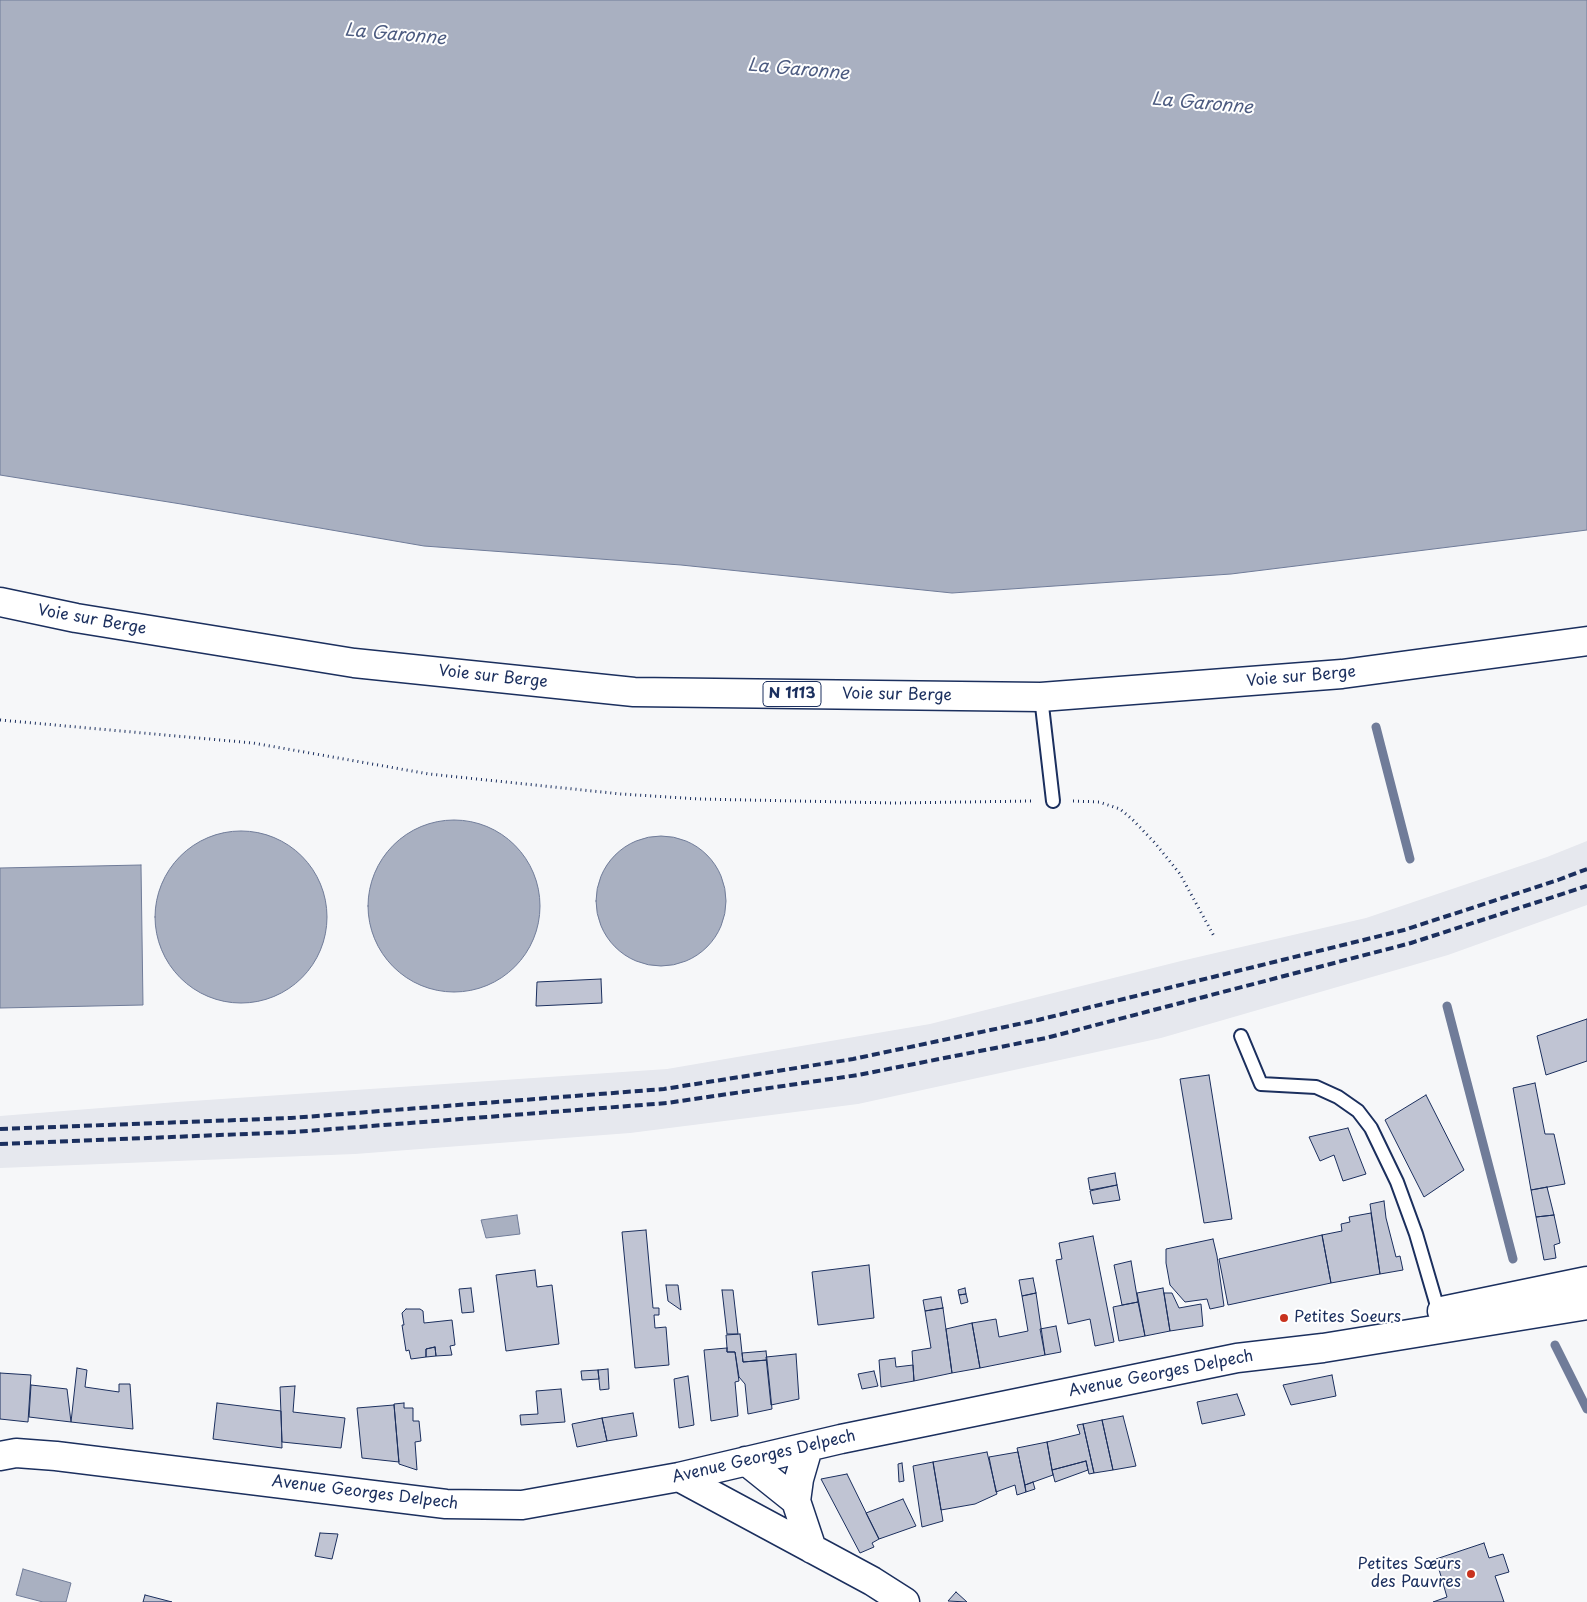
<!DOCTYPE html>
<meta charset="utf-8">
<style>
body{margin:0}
canvas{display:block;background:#f6f7f9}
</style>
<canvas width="1587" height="1602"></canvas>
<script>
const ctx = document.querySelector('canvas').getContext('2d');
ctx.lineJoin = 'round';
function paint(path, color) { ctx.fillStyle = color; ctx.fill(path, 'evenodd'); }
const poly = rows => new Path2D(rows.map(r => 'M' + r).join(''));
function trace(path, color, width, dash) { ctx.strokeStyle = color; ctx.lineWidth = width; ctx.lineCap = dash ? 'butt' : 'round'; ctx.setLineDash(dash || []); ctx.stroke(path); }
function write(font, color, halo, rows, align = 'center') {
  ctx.font = font + ' "Playpen Sans",sans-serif'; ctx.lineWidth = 4; ctx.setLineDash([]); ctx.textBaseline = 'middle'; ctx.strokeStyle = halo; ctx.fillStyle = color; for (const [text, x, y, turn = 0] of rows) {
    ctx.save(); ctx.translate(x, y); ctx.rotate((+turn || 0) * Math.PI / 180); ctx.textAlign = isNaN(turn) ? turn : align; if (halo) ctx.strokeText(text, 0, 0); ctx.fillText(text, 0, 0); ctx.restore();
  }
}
const built = poly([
 [1587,841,1587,905,1448,955,1161,1038,858,1104,630,1133,355,1154,0,1168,0,1116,177,1102,667,1069,930,1024,1181,961,1366,918,1547,857]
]);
const water = poly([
 [0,0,1587,0,1587,530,1231,574,952,593,681,565,424,546,181,504,0,475,0,0],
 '368 906a86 86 0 1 1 172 0a86 86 0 1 1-172 0Z',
 '155 917a86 86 0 1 1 172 0a86 86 0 1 1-172 0Z',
 '596 901a65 65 0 1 1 130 0a65 65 0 1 1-130 0Z',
 [141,865,143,1005,0,1008,0,868,141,865],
 [517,1215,520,1234,486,1238,481,1220,517,1215],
 [23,1569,71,1583,66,1602,43,1602,16,1595,23,1569]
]);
const stream = poly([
 [1376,727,1410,859],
 [1447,1006,1513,1259],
 [1555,1345,1587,1409]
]);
const building = poly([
 [601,979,602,1003,536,1006,537,982,601,979],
 [1587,1019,1587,1061,1546,1075,1537,1036,1587,1019],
 [1209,1075,1232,1219,1204,1223,1180,1079,1209,1075],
 [1535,1083,1545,1134,1554,1134,1565,1184,1531,1190,1513,1088,1535,1083],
 [1426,1095,1464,1170,1424,1197,1385,1120,1426,1095],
 [1348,1128,1366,1174,1343,1181,1334,1155,1320,1161,1309,1137,1348,1128],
 [1115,1173,1117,1185,1090,1190,1088,1178,1115,1173],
 [1117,1185,1120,1200,1093,1204,1090,1191,1117,1185],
 [1547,1187,1554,1215,1536,1217,1531,1190,1547,1187],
 [1384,1201,1386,1218,1396,1257,1400,1256,1403,1270,1380,1274,1370,1204,1384,1201],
 [1371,1213,1380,1274,1331,1283,1322,1235,1342,1231,1341,1224,1350,1222,1349,1217,1371,1213],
 [1554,1215,1560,1243,1554,1245,1556,1258,1544,1260,1536,1217,1554,1215],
 [646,1230,653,1308,659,1308,659,1315,654,1315,655,1328,666,1327,669,1365,635,1368,622,1232,646,1230],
 [1322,1235,1331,1283,1228,1305,1219,1259,1322,1235],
 [1093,1236,1114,1342,1095,1346,1090,1319,1068,1324,1056,1260,1062,1259,1059,1243,1093,1236],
 [1213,1239,1217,1256,1224,1306,1210,1309,1207,1299,1185,1302,1170,1285,1166,1263,1166,1249,1213,1239],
 [1131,1261,1138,1302,1122,1305,1114,1265,1131,1261],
 [869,1265,874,1318,818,1325,812,1272,869,1265],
 [535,1270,537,1287,552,1285,559,1344,506,1351,496,1275,535,1270],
 [1033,1278,1036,1293,1022,1296,1019,1280,1033,1278],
 [666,1285,678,1285,681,1310,668,1301,666,1285],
 [471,1288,474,1312,462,1313,459,1289,471,1288],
 [965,1288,966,1294,959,1295,958,1290,965,1288],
 [1163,1288,1170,1331,1145,1336,1137,1293,1163,1288],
 [722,1290,733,1290,738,1334,727,1334,722,1290],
 [1036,1293,1045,1355,980,1368,972,1323,996,1319,999,1337,1028,1331,1022,1296,1036,1293],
 [1164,1293,1172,1293,1179,1308,1201,1304,1203,1326,1170,1331,1164,1293],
 [966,1294,968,1302,961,1304,959,1295,966,1294],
 [941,1297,943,1308,925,1311,923,1300,941,1297],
 [1138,1302,1145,1336,1119,1341,1113,1307,1138,1302],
 [943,1308,952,1373,914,1381,912,1351,931,1348,925,1311,943,1308],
 [406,1309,420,1309,423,1311,424,1323,452,1320,455,1345,450,1346,452,1355,436,1356,435,1347,426,1349,426,1357,411,1359,409,1350,406,1351,402,1325,404,1325,402,1313,406,1309],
 [972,1323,980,1368,952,1373,946,1329,972,1323],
 [1056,1326,1061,1352,1045,1355,1040,1329,1056,1326],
 [740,1334,743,1362,767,1360,772,1409,748,1414,745,1384,739,1377,735,1352,727,1352,727,1348,726,1335,740,1334],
 [435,1347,436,1356,426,1357,426,1349,435,1347],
 [727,1348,727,1352,735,1352,739,1381,735,1382,738,1416,711,1421,704,1350,727,1348],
 [766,1351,767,1360,743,1362,742,1353,766,1351],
 [796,1354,799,1399,771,1405,766,1357,796,1354],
 [895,1358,896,1367,913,1365,914,1381,881,1387,879,1360,895,1358],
 [77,1368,87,1370,85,1387,119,1392,119,1384,130,1384,133,1429,71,1422,77,1368],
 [608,1369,609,1389,600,1390,598,1370,608,1369],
 [598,1370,599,1379,582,1380,581,1371,598,1370],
 [874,1371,878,1386,862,1389,858,1374,874,1371],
 [0,1373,31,1375,28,1422,0,1419,0,1373],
 [1332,1375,1336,1396,1291,1405,1283,1385,1332,1375],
 [688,1376,694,1425,679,1428,674,1379,688,1376],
 [31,1385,67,1389,71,1422,29,1417,31,1385],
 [295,1386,293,1412,345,1418,341,1448,282,1442,280,1387,295,1386],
 [561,1389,565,1422,521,1425,520,1415,538,1414,536,1391,561,1389],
 [1237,1394,1245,1415,1202,1424,1197,1402,1237,1394],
 [217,1403,281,1411,282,1448,213,1439,217,1403],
 [404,1403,404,1408,413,1408,413,1421,419,1421,421,1441,415,1442,417,1470,399,1464,394,1404,404,1403],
 [394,1405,399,1462,362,1458,357,1408,394,1405],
 [633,1413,637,1436,607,1441,602,1418,633,1413],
 [1123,1416,1136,1466,1113,1470,1102,1420,1123,1416],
 [602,1418,607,1441,577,1447,572,1424,602,1418],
 [1102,1420,1113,1470,1094,1473,1083,1424,1102,1420],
 [1083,1424,1094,1473,1089,1474,1086,1461,1052,1470,1047,1442,1080,1434,1077,1425,1083,1424],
 [1047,1442,1053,1475,1025,1485,1017,1448,1047,1442],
 [987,1452,997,1494,975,1504,941,1510,933,1462,987,1452],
 [1018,1452,1026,1492,1017,1495,1015,1485,996,1492,989,1457,1018,1452],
 [1086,1461,1088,1470,1055,1482,1052,1470,1086,1461],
 [933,1462,943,1521,922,1527,913,1466,933,1462],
 [902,1463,904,1481,899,1482,898,1464,902,1463],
 [847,1474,879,1539,872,1543,874,1547,860,1553,821,1479,847,1474],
 [1033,1482,1035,1489,1026,1492,1025,1485,1033,1482],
 [903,1499,916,1526,879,1539,866,1513,903,1499],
 [320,1533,338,1534,332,1559,315,1556,320,1533],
 [1484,1543,1489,1558,1503,1554,1509,1572,1495,1576,1504,1602,1433,1602,1447,1597,1436,1559,1484,1543],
 [956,1592,967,1602,948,1601,956,1592],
 [145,1595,172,1602,143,1602,145,1595]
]);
const path = poly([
 [0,720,253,743,429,774,621,794,699,799,895,803,1032,801],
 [1073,801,1099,802,1120,809,1132,819,1155,843,1180,874,1215,938]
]);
const lane = poly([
 [1041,697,1053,801],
 [1241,1036,1261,1084,1316,1087,1338,1097,1358,1111,1371,1128,1397,1182,1416,1234,1440,1316]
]);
const secondary = poly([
 [1442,1311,1587,1281],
 [808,1448,799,1479,796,1501,812,1549],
 [0,1456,16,1453,56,1456,446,1504,522,1505,679,1477,841,1439,1237,1358,1323,1348,1587,1305],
 [746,1461,796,1501],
 [679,1477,872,1581,905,1602]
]);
const primary = poly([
 [0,602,76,618,354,663,634,692,1041,697,1342,674,1587,641]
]);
const rail = poly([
 [0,1129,291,1118,664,1089,853,1059,1038,1020,1404,930,1558,880,1587,869],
 [0,1144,294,1132,667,1103,858,1075,1046,1038,1411,943,1587,886]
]);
const markers = [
 [1284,1318,5,"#c8321e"],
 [1471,1574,5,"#c8321e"]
];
const shields = [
 [792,694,58]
];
const shieldNames = [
 ["N 1113",792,694]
];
const streetNames = [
 ["Voie sur Berge",92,620,10],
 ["Voie sur Berge",493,677,6],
 ["Voie sur Berge",1301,677,-5],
 ["Voie sur Berge",897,695,1],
 ["Avenue Georges Delpech",1161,1374,-11],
 ["Avenue Georges Delpech",764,1457,-13],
 ["Avenue Georges Delpech",365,1493,7]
];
const poiNames = [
 ["Petites Soeurs",1294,1318],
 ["Petites Sœurs",1461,1565,"right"],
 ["des Pauvres",1461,1583,"right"]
];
const waterNames = [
 ["La Garonne",395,35,5],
 ["La Garonne",798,70,5],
 ["La Garonne",1202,104,5]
];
paint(built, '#e6e8ee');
paint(water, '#a9b0c1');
trace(water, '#707c99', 1);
trace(stream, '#707c99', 9);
paint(building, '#c0c4d3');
trace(building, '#1b2f5e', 1);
trace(lane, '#1b2f5e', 16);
trace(secondary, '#1b2f5e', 31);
trace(primary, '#1b2f5e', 31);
trace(path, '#1b2f5e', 3, [1, 4]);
trace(lane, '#fff', 12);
trace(secondary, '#fff', 28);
trace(primary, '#fff', 28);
trace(rail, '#1b2f5e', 4, [8, 4]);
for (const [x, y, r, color] of markers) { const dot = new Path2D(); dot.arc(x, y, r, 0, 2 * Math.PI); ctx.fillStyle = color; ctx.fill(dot); trace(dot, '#fff', 2); }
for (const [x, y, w] of shields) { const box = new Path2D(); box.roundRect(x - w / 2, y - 12.5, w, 25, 4); ctx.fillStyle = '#fff'; ctx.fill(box); trace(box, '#1b2f5e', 1); }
write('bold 15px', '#1b2f5e', null, shieldNames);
write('16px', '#1b2f5e', '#fff', streetNames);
write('16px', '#1b2f5e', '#fff', poiNames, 'left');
write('italic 18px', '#4d5c81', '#fff', waterNames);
</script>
